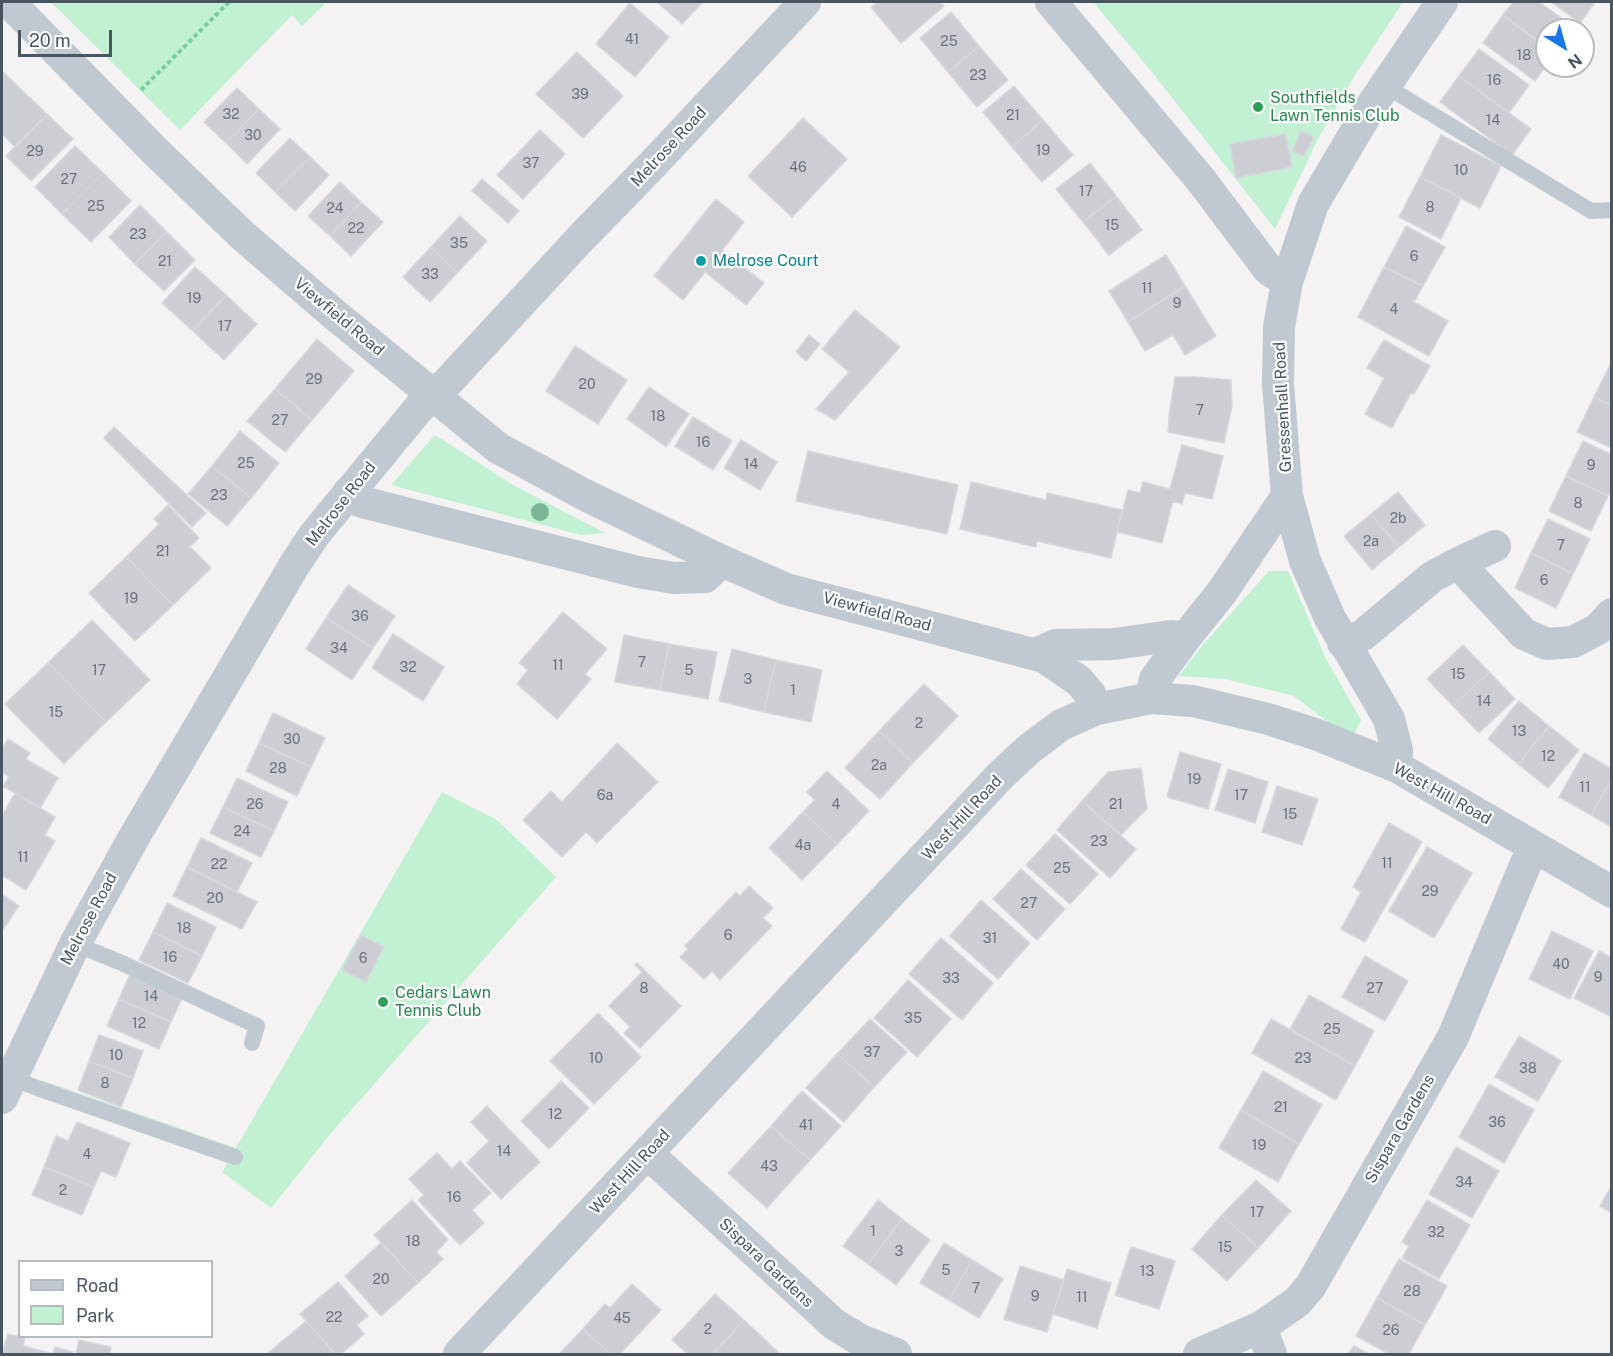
<!DOCTYPE html>
<style>
body{margin:0}
#map{position:relative;width:1613px;height:1356px;overflow:hidden;background:#f4f2f2;font-family:"Public Sans",sans-serif}
canvas{display:block}
.frame{position:absolute;inset:0;border:3px solid #495560;pointer-events:none}
.legend{position:absolute;left:18px;top:1260px;width:195px;height:78px;box-sizing:border-box;background:#fff;border:2px solid #b6bbbf;margin:0;padding:8px 10px;list-style:none;font-size:18px;color:#495560}
.legend li{display:flex;align-items:center;gap:12px;height:30px}
.legend b{width:30px;border:2px solid #b6bbbf}
.north{position:absolute;left:1535px;top:18px;width:60px;height:60px;box-sizing:border-box;background:#fff;border:2px solid #b6bbbf;border-radius:50%;rotate:143deg;font-size:16px;font-weight:700;line-height:24px;text-align:center;color:#495560}
.north::after{content:'';display:block;margin:auto;width:21px;height:27px;background:#1a75e6;clip-path:polygon(50% 0,100% 100%,50% 72%,0 100%)}
.scale{position:absolute;left:18px;top:30px;width:94px;height:27px;box-sizing:border-box;border:3px solid #495560;border-top:0;padding-left:8px;font-size:18px;line-height:21px;white-space:nowrap;color:#495560;-webkit-text-stroke:4px #fff;paint-order:stroke}
</style>
<div id="map">
<canvas width="1613" height="1356"></canvas>
<div class="frame"></div>
<ul class="legend">
<li><b style="height:8px;background:#c0c9d1"></b>Road</li>
<li><b style="height:16px;background:#c2f0d3"></b>Park</li>
</ul>
<div class="north">N</div>
<div class="scale">20 m</div>
</div>
<script>
const ctx = document.querySelector('canvas').getContext('2d');
ctx.lineJoin = 'round';
function paint(path, color) { ctx.fillStyle = color; ctx.fill(path, 'evenodd'); }
const poly = rows => new Path2D(rows.map(r => 'M' + r).join(''));
function trace(path, color, width, dash) { ctx.strokeStyle = color; ctx.lineWidth = width; ctx.lineCap = dash ? 'butt' : 'round'; ctx.setLineDash(dash || []); ctx.stroke(path); }
function write(font, color, halo, rows, align = 'center') {
  ctx.font = font + ' "Public Sans",sans-serif'; ctx.lineWidth = 4.5; ctx.setLineDash([]); ctx.textBaseline = 'middle'; ctx.strokeStyle = halo; ctx.fillStyle = color; for (const [text, x, y, turn = 0] of rows) {
    ctx.save(); ctx.translate(x, y); ctx.rotate((+turn || 0) * Math.PI / 180); ctx.textAlign = isNaN(turn) ? turn : align; if (halo) ctx.strokeText(text, 0, 0); ctx.fillText(text, 0, 0); ctx.restore();
  }
}
const green = poly([
 [51,2,327,2,302,26,292,15,180,130],
 [1093,2,1403,2,1355,75,1318,139,1275,229,1152,72],
 [435,435,515,486,605,533,581,535,391,485],
 [1269,571,1288,571,1326,659,1361,720,1355,733,1334,727,1294,696,1225,679,1179,676,1201,647],
 [442,792,497,820,556,877,331,1133,271,1208,222,1172,228,1163,34,1095,41,1080,236,1148]
]);
const building = poly([
 [657,2,703,2,682,24,657,2],
 [878,2,940,2,944,6,901,43,871,7,878,2],
 [1513,2,1539,2,1574,27,1572,30,1547,30,1547,48,1503,15,1513,2],
 [1551,2,1595,2,1580,23,1551,2],
 [630,3,669,37,635,77,596,44,630,3],
 [951,12,979,46,948,72,920,38,951,12],
 [1503,15,1547,48,1547,64,1535,81,1483,43,1503,15],
 [979,46,1008,80,977,107,948,72,979,46],
 [1479,49,1529,85,1509,113,1459,76,1479,49],
 [577,52,623,96,583,138,536,94,577,52],
 [3,72,47,114,15,147,2,134,3,72],
 [1459,76,1531,129,1512,155,1440,102,1459,76],
 [1014,86,1043,120,1012,147,983,112,1014,86],
 [237,88,259,109,226,143,204,122,237,88],
 [259,109,280,129,247,164,226,143,259,109],
 [47,114,73,139,31,181,6,156,47,114],
 [803,118,847,159,792,217,748,176,803,118],
 [1043,120,1073,155,1042,182,1012,147,1043,120],
 [540,130,565,154,523,199,497,175,540,130],
 [1301,131,1314,137,1304,156,1292,151,1301,131],
 [1286,134,1292,167,1236,178,1230,144,1286,134],
 [1441,135,1501,166,1480,208,1420,177,1441,135],
 [290,138,310,157,275,192,256,173,290,138],
 [75,146,103,173,62,214,35,187,75,146],
 [310,157,329,175,295,211,275,192,310,157],
 [1090,163,1116,196,1083,222,1056,189,1090,163],
 [103,173,131,201,91,242,62,214,103,173],
 [1420,177,1461,198,1441,239,1399,217,1420,177],
 [482,179,519,211,508,223,472,191,482,179],
 [340,182,361,202,330,236,308,216,340,182],
 [1116,196,1142,230,1109,255,1083,222,1116,196],
 [716,199,744,222,722,250,764,283,746,305,705,272,683,300,654,276,716,199],
 [361,202,383,222,351,256,330,236,361,202],
 [140,205,167,232,135,264,109,237,140,205],
 [460,216,487,241,457,273,431,247,460,216],
 [1406,226,1445,247,1423,286,1384,267,1406,226],
 [167,232,195,260,164,291,135,264,167,232],
 [431,247,457,273,430,302,403,277,431,247],
 [1166,255,1185,286,1128,322,1109,291,1166,255],
 [195,267,226,295,193,331,162,303,195,267],
 [1384,267,1423,286,1414,302,1448,321,1429,356,1358,317,1384,267],
 [1185,286,1216,336,1185,355,1173,335,1145,351,1128,322,1185,286],
 [226,295,257,324,224,360,193,331,226,295],
 [855,310,900,347,835,420,816,409,849,372,822,349,855,310],
 [809,335,820,344,806,361,796,352,809,335],
 [317,339,354,371,312,420,275,389,317,339],
 [1384,340,1430,366,1414,394,1411,393,1392,428,1365,414,1384,378,1367,368,1384,340],
 [575,346,627,380,598,424,546,391,575,346],
 [1611,363,1612,363,1612,406,1594,397,1611,363],
 [1175,377,1196,377,1231,380,1232,406,1224,443,1168,432,1169,416,1175,377],
 [649,387,689,414,666,447,627,419,649,387],
 [275,389,312,420,285,452,247,421,275,389],
 [1594,397,1612,406,1612,448,1577,432,1594,397],
 [693,417,732,441,713,470,675,446,693,417],
 [114,427,206,513,192,527,104,438,114,427],
 [240,431,279,463,251,498,212,466,240,431],
 [741,440,777,462,760,490,724,468,741,440],
 [1583,441,1612,455,1612,489,1608,496,1566,476,1583,441],
 [1182,445,1223,456,1212,499,1185,493,1182,504,1173,501,1162,543,1117,532,1128,490,1140,493,1143,482,1170,489,1182,445],
 [808,451,958,485,947,534,796,501,808,451],
 [212,466,251,498,227,526,188,494,212,466],
 [1566,476,1608,496,1591,531,1549,511,1566,476],
 [971,482,1046,500,1047,493,1122,510,1111,558,1037,541,1036,547,960,529,971,482],
 [1398,492,1425,525,1399,547,1371,514,1398,492],
 [168,505,199,538,190,547,211,568,173,605,126,557,159,524,154,519,168,505],
 [1371,514,1399,547,1372,570,1344,536,1371,514],
 [1548,519,1590,539,1573,574,1531,553,1548,519],
 [1531,553,1573,574,1556,608,1515,588,1531,553],
 [126,557,173,605,135,641,89,593,126,557],
 [348,585,395,616,373,648,326,618,348,585],
 [563,612,607,649,585,674,591,679,557,719,517,684,528,670,519,663,563,612],
 [326,618,373,648,352,680,306,649,326,618],
 [92,620,150,680,106,722,48,663,92,620],
 [393,634,444,667,423,701,372,668,393,634],
 [624,635,669,644,660,690,615,682,624,635],
 [669,644,717,652,708,699,660,690,669,644],
 [1463,645,1489,672,1453,706,1427,679,1463,645],
 [732,649,776,660,764,712,719,701,732,649],
 [776,660,822,670,811,722,764,712,776,660],
 [48,663,106,722,64,764,5,704,48,663],
 [1489,672,1515,699,1479,733,1453,706,1489,672],
 [924,684,958,716,913,763,879,731,924,684],
 [1519,701,1549,726,1518,764,1488,739,1519,701],
 [273,713,325,738,311,767,259,743,273,713],
 [1549,726,1579,750,1548,788,1518,764,1549,726],
 [879,731,913,763,880,799,845,768,879,731],
 [8,739,30,753,26,759,58,778,40,808,3,786,9,777,2,772,2,750,8,739],
 [259,743,311,767,297,796,246,771,259,743],
 [617,743,658,782,597,843,586,832,562,857,523,820,551,791,562,802,617,743],
 [1180,752,1221,764,1208,809,1167,797,1180,752],
 [1584,753,1612,769,1612,779,1591,815,1559,797,1584,753],
 [1141,768,1147,809,1121,835,1082,801,1108,772,1141,768],
 [1228,769,1268,782,1255,823,1215,810,1228,769],
 [827,771,869,811,837,844,803,812,815,800,807,792,827,771],
 [237,778,288,802,274,831,223,807,237,778],
 [1612,779,1612,827,1591,815,1612,779],
 [1277,786,1318,799,1302,845,1262,832,1277,786],
 [15,793,55,817,45,835,55,841,26,890,2,875,2,816,15,793],
 [1082,801,1136,849,1110,878,1057,830,1082,801],
 [223,807,274,831,261,857,210,833,223,807],
 [803,812,837,844,802,880,769,848,803,812],
 [1389,823,1422,842,1365,942,1341,929,1361,892,1353,887,1389,823],
 [1055,834,1098,874,1070,904,1026,865,1055,834],
 [201,838,252,863,237,892,187,867,201,838],
 [1427,847,1472,873,1434,938,1389,911,1427,847],
 [187,867,257,902,242,929,173,896,187,867],
 [1021,869,1065,909,1037,940,993,899,1021,869],
 [749,886,773,908,763,918,772,926,720,980,712,971,704,979,680,957,688,949,685,946,736,892,740,896,749,886],
 [2,894,19,906,2,931,2,894],
 [981,900,1030,943,998,979,950,936,981,900],
 [167,903,216,927,202,956,153,932,167,903],
 [1552,931,1593,951,1570,999,1529,979,1552,931],
 [153,932,202,956,188,983,139,960,153,932],
 [361,935,384,947,366,982,342,970,361,935],
 [941,938,993,983,962,1020,909,974,941,938],
 [1599,951,1612,958,1612,1017,1574,998,1599,951],
 [1365,956,1408,981,1385,1021,1342,997,1365,956],
 [637,963,681,1006,640,1048,624,1033,630,1027,609,1006,642,972,635,965,637,963],
 [131,972,183,996,171,1022,119,999,131,972],
 [908,980,951,1019,917,1057,874,1018,908,980],
 [1309,995,1374,1031,1355,1066,1290,1029,1309,995],
 [119,999,171,1022,159,1049,107,1026,119,999],
 [598,1013,641,1057,594,1104,550,1061,598,1013],
 [870,1019,907,1052,874,1087,837,1054,870,1019],
 [1271,1019,1355,1066,1336,1100,1252,1053,1271,1019],
 [99,1035,143,1051,133,1078,89,1061,99,1035],
 [1519,1036,1561,1061,1538,1101,1495,1077,1519,1036],
 [837,1054,874,1087,844,1122,806,1088,837,1054],
 [89,1061,133,1078,121,1107,78,1090,89,1061],
 [1263,1071,1322,1105,1299,1144,1241,1110,1263,1071],
 [561,1081,589,1108,549,1149,521,1121,561,1081],
 [1489,1084,1534,1110,1504,1163,1459,1137,1489,1084],
 [802,1091,841,1126,810,1160,771,1126,802,1091],
 [487,1106,540,1162,501,1199,467,1163,489,1141,471,1122,487,1106],
 [1241,1110,1299,1144,1278,1182,1219,1148,1241,1110],
 [77,1122,130,1143,116,1177,101,1171,94,1187,44,1167,56,1136,68,1141,77,1122],
 [771,1126,810,1160,767,1208,728,1173,771,1126],
 [1456,1147,1499,1171,1472,1218,1429,1194,1456,1147],
 [437,1153,452,1169,460,1161,491,1193,472,1210,484,1223,460,1245,418,1200,424,1195,409,1179,437,1153],
 [44,1167,94,1187,82,1215,32,1195,44,1167],
 [1256,1180,1291,1211,1258,1248,1222,1215,1256,1180],
 [1612,1185,1612,1213,1600,1206,1612,1185],
 [412,1200,448,1240,436,1252,443,1259,418,1283,374,1235,412,1200],
 [878,1200,902,1219,868,1264,843,1246,878,1200],
 [1427,1200,1470,1225,1439,1279,1402,1258,1409,1246,1402,1242,1427,1200],
 [1222,1215,1258,1248,1227,1281,1192,1249,1222,1215],
 [902,1219,930,1240,896,1285,868,1264,902,1219],
 [381,1243,418,1283,381,1316,345,1276,381,1243],
 [944,1243,972,1260,949,1300,920,1283,944,1243],
 [1131,1247,1175,1261,1159,1309,1115,1295,1131,1247],
 [1399,1259,1447,1286,1425,1325,1377,1298,1399,1259],
 [972,1260,1003,1279,979,1318,949,1300,972,1260],
 [1020,1266,1064,1280,1047,1332,1004,1319,1020,1266],
 [1067,1269,1111,1283,1097,1328,1053,1314,1067,1269],
 [338,1282,368,1316,357,1325,364,1334,341,1354,335,1354,300,1314,338,1282],
 [632,1284,661,1310,620,1354,611,1354,583,1329,605,1304,610,1308,632,1284],
 [715,1294,744,1320,713,1354,688,1354,672,1340,715,1294],
 [1377,1298,1425,1325,1409,1354,1389,1354,1356,1336,1377,1298],
 [744,1320,780,1354,713,1354,744,1320],
 [306,1321,335,1354,269,1354,268,1353,306,1321],
 [583,1329,611,1354,559,1354,583,1329],
 [8,1334,25,1338,23,1346,39,1350,38,1354,2,1354,8,1334],
 [79,1340,111,1347,110,1354,76,1354,79,1340],
 [1354,1346,1369,1354,1348,1354,1354,1346],
 [55,1347,73,1352,72,1354,38,1354,39,1350,53,1354,55,1347]
]);
const path = poly([
 [141,90,229,2]
]);
const service = poly([
 [1384,85,1591,211,1612,210],
 [75,944,122,963,257,1026,252,1043],
 [11,1077,37,1088,235,1157]
]);
const minor = poly([
 [9,2,155,151,242,235,335,315,498,448,585,495,722,561,786,589,1044,657,1079,681,1090,694,1097,709],
 [1051,2,1201,180,1268,269,1287,282,1279,327,1278,384,1287,496,1305,561,1330,618,1389,719,1397,750,1397,767],
 [1287,282,1313,204,1370,108,1442,2],
 [348,493,362,502,638,572,674,578,705,577,722,561],
 [1458,563,1495,546],
 [1343,643,1363,635,1432,577,1458,563,1524,634,1547,644,1573,642,1598,629,1612,614],
 [1035,654,1056,645,1115,644,1170,636,1186,637,1222,592,1287,496],
 [1151,698,1155,679,1186,637],
 [2,1098,75,944,133,839,295,564,315,534,419,408,446,384,581,238,653,164,805,2],
 [647,1153,834,1324,860,1340,896,1354],
 [1261,1327,1271,1354],
 [459,1354,1000,776,1029,749,1061,725,1097,709,1151,698,1193,701,1268,719,1315,734,1397,767,1612,892],
 [1199,1354,1261,1327,1297,1302,1310,1287,1453,1037,1526,863,1535,847]
]);
const trees = [
 [540,512]
];
const markers = [
 [1258,107,6,"#2e9e5b"],
 [701,261,6,"#0f9aa8"],
 [383,1002,6,"#2e9e5b"]
];
const numberNames = [
 ["41",632,40],
 ["25",949,42],
 ["18",1524,56],
 ["23",978,76],
 ["16",1494,81],
 ["39",580,95],
 ["32",231,115],
 ["21",1013,116],
 ["14",1493,121],
 ["30",253,136],
 ["19",1043,151],
 ["29",35,152],
 ["37",531,164],
 ["46",798,168],
 ["10",1461,171],
 ["27",69,180],
 ["17",1086,192],
 ["25",96,207],
 ["8",1430,208],
 ["24",335,209],
 ["15",1112,226],
 ["22",356,229],
 ["23",138,235],
 ["35",459,244],
 ["6",1414,257],
 ["21",165,262],
 ["33",430,275],
 ["11",1147,289],
 ["19",194,299],
 ["9",1177,304],
 ["4",1394,310],
 ["17",225,327],
 ["29",314,380],
 ["20",587,385],
 ["7",1200,411],
 ["18",658,417],
 ["27",280,421],
 ["16",703,443],
 ["25",246,464],
 ["14",751,465],
 ["9",1591,466],
 ["23",219,496],
 ["8",1578,504],
 ["2b",1398,519],
 ["2a",1371,542],
 ["7",1561,546],
 ["21",163,552],
 ["6",1544,581],
 ["19",131,599],
 ["36",360,617],
 ["34",339,649],
 ["7",642,663],
 ["11",558,666],
 ["32",408,668],
 ["17",99,671],
 ["5",689,671],
 ["15",1458,675],
 ["3",748,680],
 ["1",793,691],
 ["14",1484,702],
 ["15",56,713],
 ["2",919,724],
 ["13",1519,732],
 ["30",292,740],
 ["12",1548,757],
 ["2a",879,766],
 ["28",278,769],
 ["19",1194,780],
 ["11",1585,788],
 ["6a",605,796],
 ["17",1241,796],
 ["26",255,805],
 ["4",836,805],
 ["21",1116,805],
 ["15",1290,815],
 ["24",242,832],
 ["23",1099,842],
 ["4a",803,846],
 ["11",23,858],
 ["11",1387,864],
 ["22",219,865],
 ["25",1062,869],
 ["29",1430,892],
 ["20",215,899],
 ["27",1029,904],
 ["18",184,929],
 ["6",728,936],
 ["31",990,939],
 ["16",170,958],
 ["6",363,959],
 ["40",1561,965],
 ["9",1598,978],
 ["33",951,979],
 ["8",644,989],
 ["27",1375,989],
 ["14",151,997],
 ["35",913,1019],
 ["12",139,1024],
 ["25",1332,1030],
 ["37",872,1053],
 ["10",116,1056],
 ["10",596,1059],
 ["23",1303,1059],
 ["38",1528,1069],
 ["8",105,1084],
 ["21",1281,1108],
 ["12",555,1115],
 ["36",1497,1123],
 ["41",806,1126],
 ["19",1259,1146],
 ["14",504,1152],
 ["4",87,1155],
 ["43",769,1167],
 ["34",1464,1183],
 ["2",63,1191],
 ["16",454,1198],
 ["17",1257,1213],
 ["1",873,1232],
 ["32",1436,1233],
 ["18",413,1242],
 ["15",1225,1248],
 ["3",899,1252],
 ["5",946,1271],
 ["13",1147,1272],
 ["20",381,1280],
 ["7",976,1289],
 ["28",1412,1292],
 ["9",1035,1297],
 ["11",1082,1298],
 ["22",334,1318],
 ["45",622,1319],
 ["2",708,1330],
 ["26",1391,1331]
];
const leisureNames = [
 ["Southfields",1270,98],
 ["Lawn Tennis Club",1270,116],
 ["Cedars Lawn",395,993],
 ["Tennis Club",395,1011]
];
const streetNames = [
 ["Melrose Road",669,147,-47],
 ["Viewfield Road",339,317,40],
 ["Gressenhall Road",1283,407,-93],
 ["Melrose Road",341,504,-52],
 ["Viewfield Road",877,612,15],
 ["West Hill Road",1442,794,29],
 ["West Hill Road",962,818,-47],
 ["Melrose Road",89,919,-62],
 ["Sispara Gardens",1400,1129,-60],
 ["West Hill Road",630,1172,-47],
 ["Sispara Gardens",766,1263,43]
];
const cultureNames = [
 ["Melrose Court",713,261]
];
paint(green, '#c2f0d3');
paint(building, '#ccced4');
trace(building, '#d6d8dd', 1.5);
trace(path, '#79cfa4', 4, [4.5, 3]);
trace(service, '#c0c9d1', 16);
trace(minor, '#c0c9d1', 32);
ctx.fillStyle = '#7bb597';
for (const [x, y] of trees) { ctx.beginPath(); ctx.arc(x, y, 9, 0, 2 * Math.PI); ctx.fill(); }
for (const [x, y, r, color] of markers) { const dot = new Path2D(); dot.arc(x, y, r, 0, 2 * Math.PI); ctx.fillStyle = color; ctx.fill(dot); trace(dot, '#fff', 2); }
write('14px', '#6a737d', null, numberNames);
write('16px', '#27864d', '#fff', leisureNames, 'left');
write('16px', '#495560', '#fff', streetNames);
write('16px', '#0d838f', '#fff', cultureNames, 'left');
</script>
